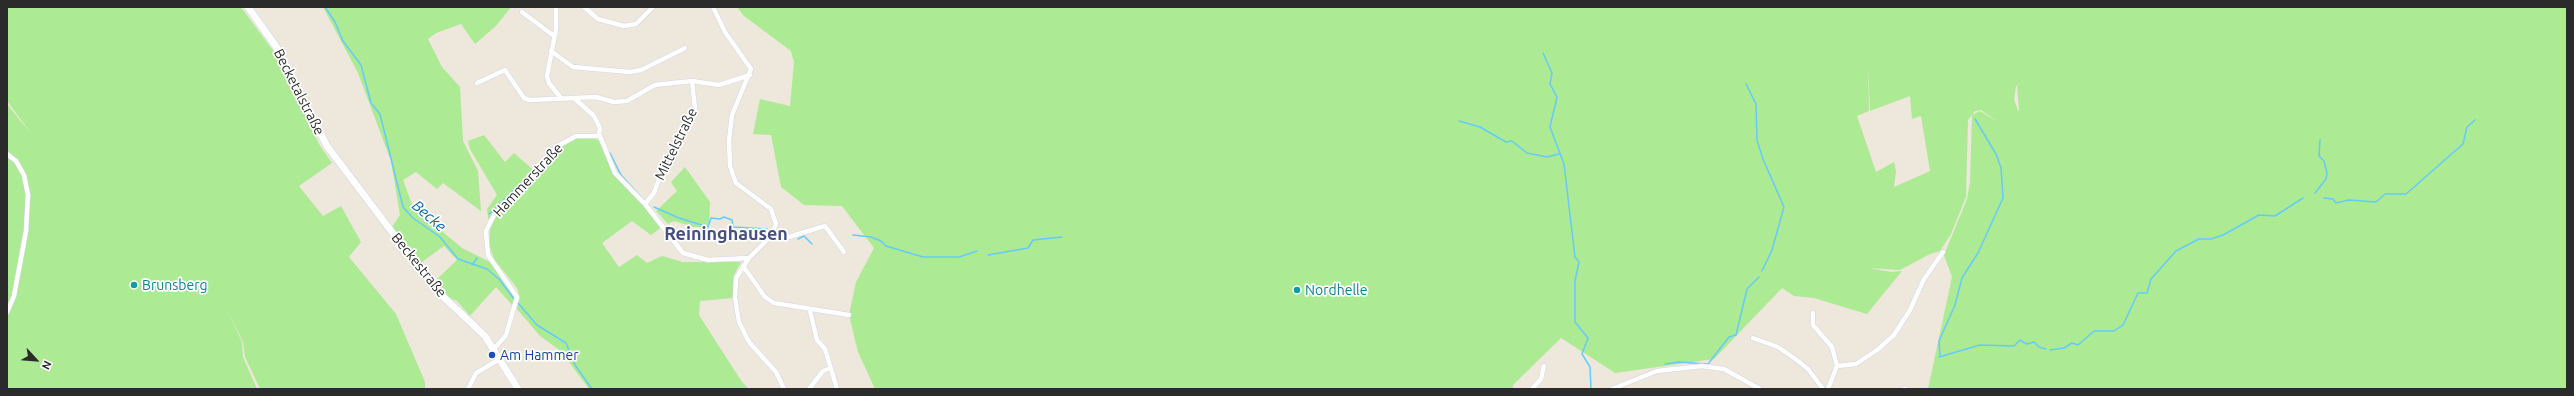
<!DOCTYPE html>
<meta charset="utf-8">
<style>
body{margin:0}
#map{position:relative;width:2574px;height:396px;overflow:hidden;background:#eee7dc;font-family:Ubuntu,sans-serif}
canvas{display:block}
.frame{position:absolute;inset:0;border:8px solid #2b2b2b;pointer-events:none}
.north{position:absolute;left:16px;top:340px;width:40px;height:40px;-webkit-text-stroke:3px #fff;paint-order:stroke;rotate:116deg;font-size:11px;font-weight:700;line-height:16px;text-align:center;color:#2b2b2b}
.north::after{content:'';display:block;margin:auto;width:14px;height:18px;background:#2b2b2b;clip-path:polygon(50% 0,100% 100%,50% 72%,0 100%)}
</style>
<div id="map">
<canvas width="2574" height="396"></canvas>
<div class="frame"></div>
<div class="north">N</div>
</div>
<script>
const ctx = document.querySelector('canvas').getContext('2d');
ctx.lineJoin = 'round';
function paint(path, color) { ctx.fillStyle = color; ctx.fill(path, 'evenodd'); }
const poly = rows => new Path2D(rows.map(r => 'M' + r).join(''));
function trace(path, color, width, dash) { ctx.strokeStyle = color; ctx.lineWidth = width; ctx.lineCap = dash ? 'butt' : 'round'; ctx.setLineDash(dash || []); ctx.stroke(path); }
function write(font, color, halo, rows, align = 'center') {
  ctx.font = font + ' Ubuntu,sans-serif'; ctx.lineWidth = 3.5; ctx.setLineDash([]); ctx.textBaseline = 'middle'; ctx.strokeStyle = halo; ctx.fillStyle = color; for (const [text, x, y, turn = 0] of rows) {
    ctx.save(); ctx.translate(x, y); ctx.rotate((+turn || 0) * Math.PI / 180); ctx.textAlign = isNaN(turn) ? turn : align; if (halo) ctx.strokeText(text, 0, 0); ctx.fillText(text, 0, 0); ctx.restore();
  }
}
const green = poly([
 [7,7,241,7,274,52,319,144,332,163,299,186,323,216,341,206,361,242,349,257,396,314,425,382,425,389,260,389,245,357,243,342,227,310,242,342,243,357,257,389,7,389,7,314,13,302,28,218,25,175,7,153,7,104,33,136,7,101],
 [323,7,511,7,496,26,475,44,461,24,436,33,428,39,442,67,460,87,463,141,478,171,481,211,443,183,437,189,416,172,403,180,413,207,462,248,490,262,515,296,512,305,496,287,470,316,457,301,449,298,434,282,457,260,444,246,419,264,392,227,400,215,391,161,358,73],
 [737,7,2567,7,2567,389,1928,389,1952,277,1944,255,1967,199,1970,183,1972,115,1980,111,1998,122,1981,110,1975,111,1968,120,1966,197,1951,234,1940,251,1930,254,1900,270,1869,268,1891,272,1902,271,1867,314,1814,298,1794,296,1782,288,1714,359,1615,373,1561,338,1513,385,1513,389,875,389,858,352,849,315,856,282,874,248,842,206,804,205,781,187,771,135,753,134,760,99,790,106,794,62,791,51,744,16],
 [1868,65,1870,111,1910,96,1912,119,1921,116,1930,171,1894,187,1896,171,1894,162,1876,172,1857,116,1869,111],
 [2026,81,2017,86,2019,111,2018,111,2014,99,2016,86],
 [484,135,505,162,514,153,538,174,559,148,571,140,584,137,599,140,615,173,663,226,651,235,632,221,602,243,619,267,637,255,647,263,662,256,683,262,741,262,734,275,733,298,700,301,699,315,742,382,749,389,589,389,561,351,540,336,517,309,520,298,517,288,494,259,489,244,490,231,487,209,497,195,470,149,468,141],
 [7,155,20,169,26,186,25,231,13,296,7,311],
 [685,167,710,202,709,227,694,227,674,221,668,224,656,211,677,191,671,182]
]);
const stream = poly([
 [325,7,335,22,343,41,361,65,371,103,380,114,403,207,413,218,440,237,458,259,487,269,499,279,514,299],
 [1543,53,1552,73,1550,84,1557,97,1550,127,1564,164,1575,257,1579,262,1575,281,1575,322,1588,338,1582,354,1590,367,1591,389],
 [1746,84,1756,104,1757,140,1763,159,1784,207,1772,250,1762,271],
 [1459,121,1480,127,1506,142,1512,141,1527,153,1547,157,1559,154],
 [610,153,621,175,640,196],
 [2315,193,2326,179,2327,173,2324,161,2319,156,2320,140],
 [2324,198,2333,199,2336,203,2349,200,2376,202,2385,194,2406,194,2463,144,2467,127,2475,120],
 [654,207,679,218,708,227,711,218,720,219,724,217,732,220,733,227,767,229],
 [489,214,514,190],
 [853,235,871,237,881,241,886,246,923,257,959,257,977,251],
 [798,239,804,236,812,244],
 [988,255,1028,248,1033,240,1062,237],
 [472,265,477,258],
 [517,302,537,325,566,343,575,365,592,389],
 [2050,350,2064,348,2072,343,2078,345,2094,331,2114,331,2123,325,2138,293,2147,293,2151,279,2176,251,2199,239,2211,239,2223,235,2259,215,2275,216,2303,198],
 [1940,355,1939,341,1955,305,1962,278,1978,253,2003,198,2001,168,1996,154,1975,119],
 [1939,357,1980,345,2014,346,2020,340,2027,344,2034,342,2039,347,2046,349],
 [1665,364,1679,362,1708,364,1729,337,1736,335,1747,289,1759,277]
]);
const minor = poly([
 [556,7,556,29,547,76,549,83,561,98],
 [584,7,598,19,624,26,636,24,653,7],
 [713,7,725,32,751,69,732,115,729,141,730,166,736,183,771,209,776,224,771,236,749,258,736,278,735,298,739,322,749,342,776,372,784,389],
 [522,12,554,36],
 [551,51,573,67,630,72,641,70,685,48],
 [477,83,505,70,524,98,530,100,574,98],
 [599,134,615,173,645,204,683,253,708,260,749,258],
 [7,154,16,161,24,175,28,195,26,231,14,296,7,312],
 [645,204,654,193,666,160,695,108,692,81],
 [773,232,785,238,825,226,844,252],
 [743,266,765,297,774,303,849,315],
 [810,311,817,340,825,349,837,389],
 [1813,313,1813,325,1832,347,1837,366],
 [1753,338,1778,347,1794,358,1808,369,1823,389],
 [494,349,506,335,517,297,488,255,486,231,494,215,531,180,556,147,576,136,597,136,599,134,600,128,594,116,574,98,596,97,614,102,627,101,655,85,692,81,719,85,750,75],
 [468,389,476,373,500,359],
 [809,389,823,371,830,368],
 [1532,389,1541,379,1544,366],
 [1612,389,1657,371,1702,366,1724,369,1760,389],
 [1828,389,1837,366,1856,364,1877,350,1894,335,1910,310,1924,279,1943,252],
 [1904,389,1906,389]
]);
const secondary = poly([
 [248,7,277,48,327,146,435,289,485,336,518,389]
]);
const markers = [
 [134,285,4,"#0f9aa8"],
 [1297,290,4,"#0f9aa8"],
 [492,355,4,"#1a4fb4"]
];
const streetNames = [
 ["Becketalstraße",299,92,63],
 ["Mittelstraße",676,144,-64],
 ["Hammerstraße",528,180,-47],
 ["Beckestraße",419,265,51]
];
const cultureNames = [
 ["Brunsberg",142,285],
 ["Nordhelle",1305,290]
];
const transitNames = [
 ["Am Hammer",500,355]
];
const waterNames = [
 ["Becke",429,216,41]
];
const districtNames = [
 ["Reininghausen",726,234]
];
paint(green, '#acea93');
trace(stream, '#65cbfa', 1.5);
trace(minor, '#d1d4e5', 5.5);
trace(secondary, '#d1d4e5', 8);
trace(minor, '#fff', 4.5);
trace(secondary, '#fff', 7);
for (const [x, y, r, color] of markers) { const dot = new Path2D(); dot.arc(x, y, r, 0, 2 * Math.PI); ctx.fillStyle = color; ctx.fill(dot); trace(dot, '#fff', 1.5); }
write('14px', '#2b2b2b', '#fff', streetNames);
write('14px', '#0d838f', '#fff', cultureNames, 'left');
write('14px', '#164399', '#fff', transitNames, 'left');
write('italic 15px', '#0067aa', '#fff', waterNames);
write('bold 18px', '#474e81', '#fff', districtNames);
</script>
